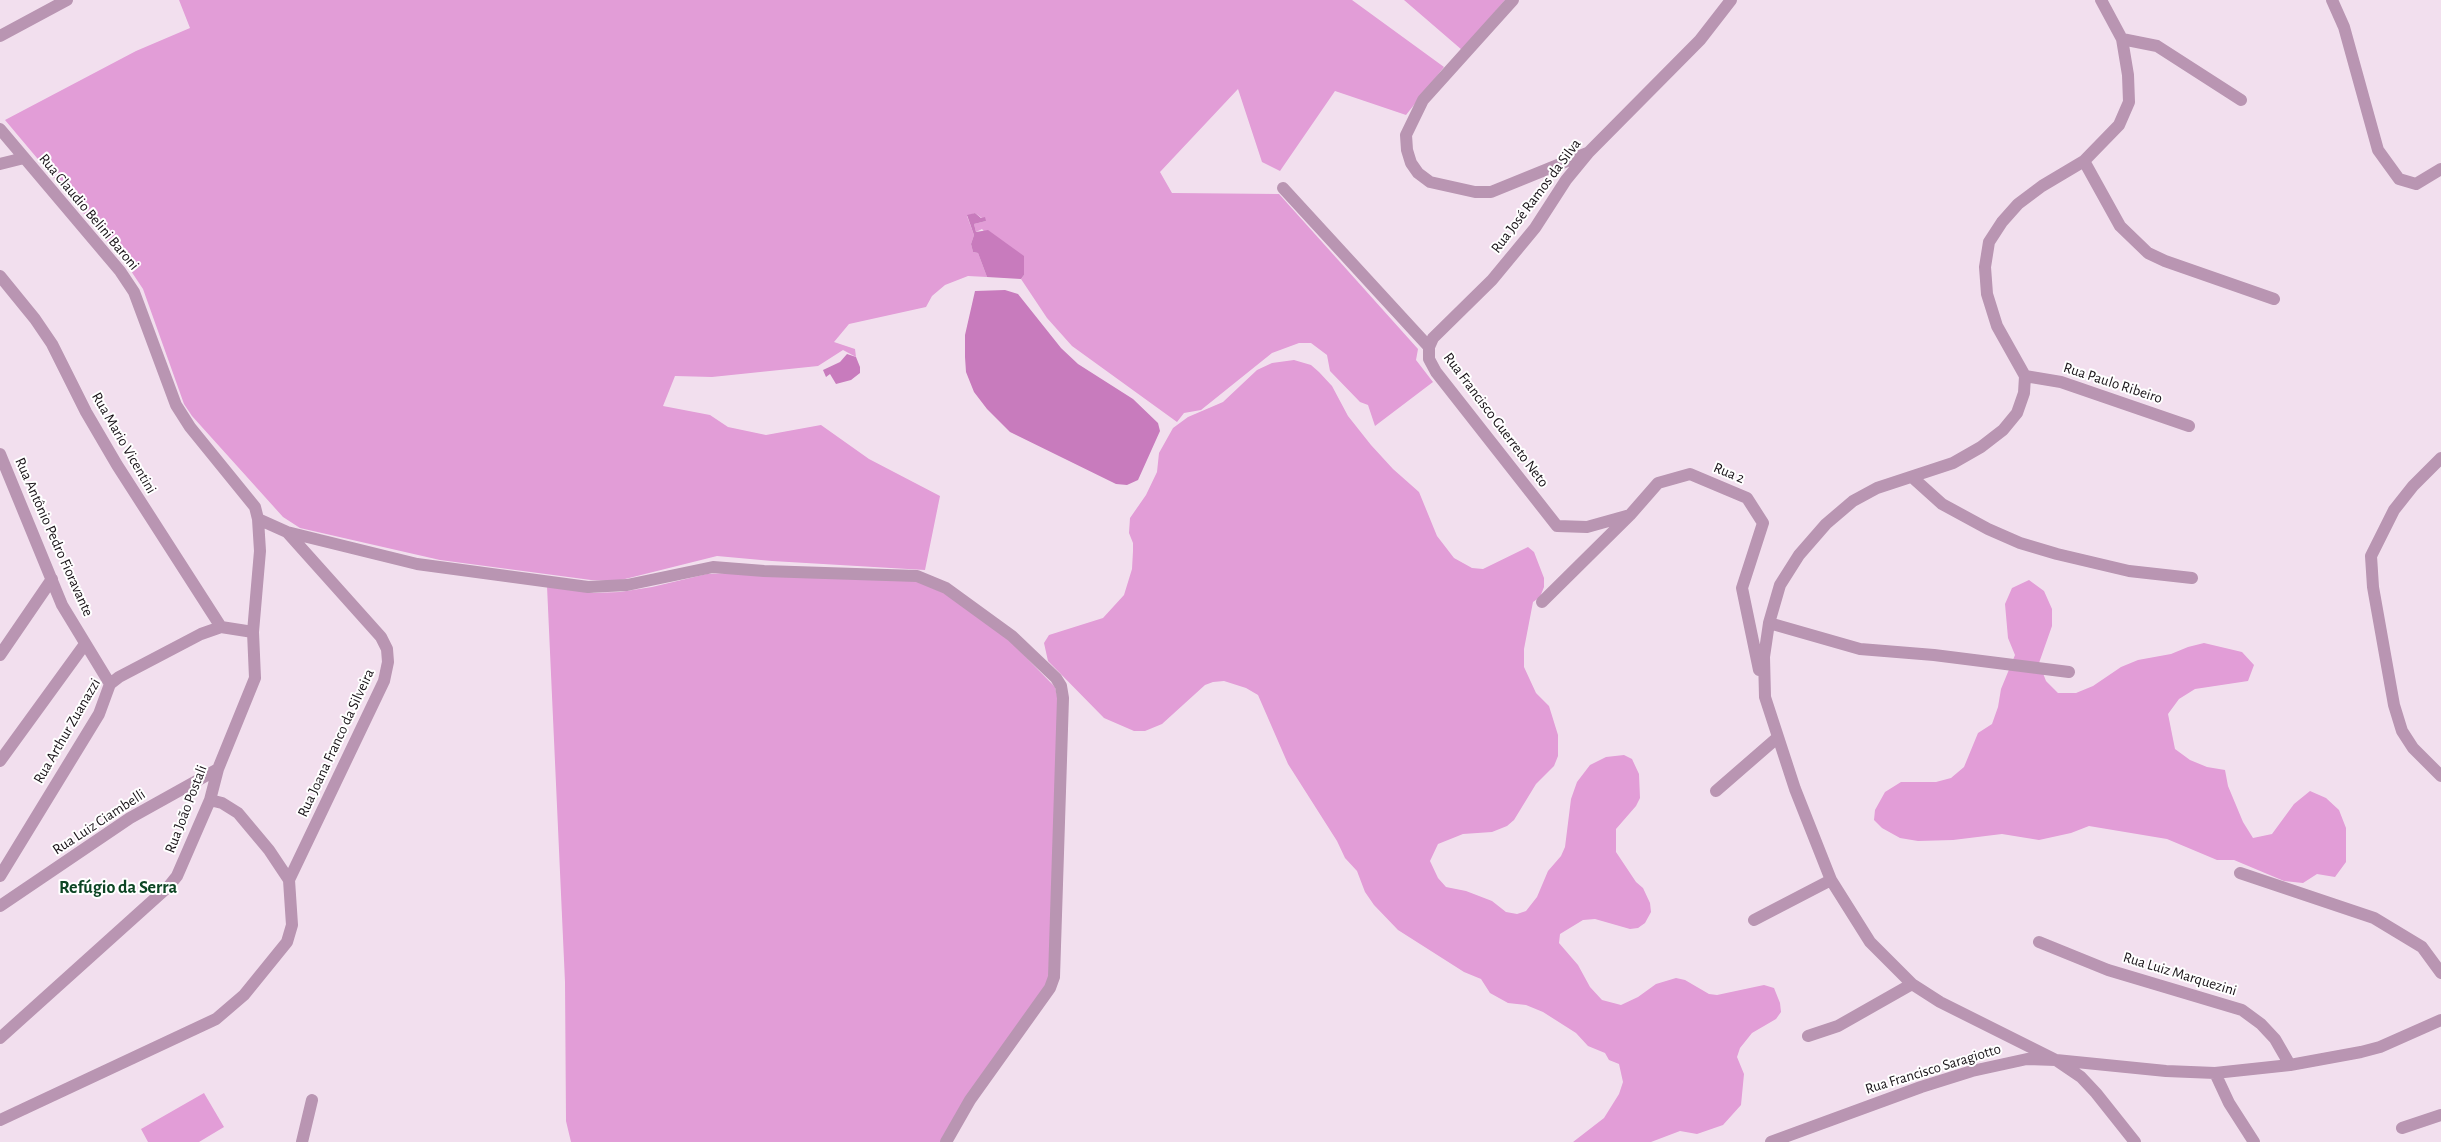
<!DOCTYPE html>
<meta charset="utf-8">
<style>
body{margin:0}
canvas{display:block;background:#f2dfee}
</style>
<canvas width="2441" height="1142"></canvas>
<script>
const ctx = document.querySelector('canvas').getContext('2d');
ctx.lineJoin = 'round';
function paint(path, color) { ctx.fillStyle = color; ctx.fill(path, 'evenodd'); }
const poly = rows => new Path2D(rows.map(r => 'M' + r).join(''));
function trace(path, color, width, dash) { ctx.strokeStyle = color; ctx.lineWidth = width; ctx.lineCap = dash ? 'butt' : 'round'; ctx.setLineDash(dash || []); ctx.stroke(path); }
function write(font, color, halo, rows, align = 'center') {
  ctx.font = font + ' "Alegreya Sans",sans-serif'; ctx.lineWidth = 4; ctx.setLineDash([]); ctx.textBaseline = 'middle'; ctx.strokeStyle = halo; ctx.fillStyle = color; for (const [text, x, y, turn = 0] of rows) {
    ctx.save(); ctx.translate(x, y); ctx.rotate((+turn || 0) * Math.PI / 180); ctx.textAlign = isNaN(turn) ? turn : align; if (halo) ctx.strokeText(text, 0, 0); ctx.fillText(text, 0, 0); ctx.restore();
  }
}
const green = poly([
 [179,0,1352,0,1444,67,1406,115,1335,91,1280,171,1262,162,1238,89,1160,172,1172,193,1279,194,1418,349,1416,360,1433,382,1375,426,1368,405,1360,402,1330,371,1327,355,1311,343,1299,343,1272,353,1201,410,1184,413,1177,422,1072,346,1047,318,1021,279,1024,275,982,229,976,232,974,224,986,221,975,213,967,216,974,235,971,244,973,252,978,253,987,277,968,276,945,285,932,296,926,307,849,324,834,342,855,349,856,357,843,350,818,366,712,377,675,376,663,406,710,415,728,427,766,435,821,425,869,459,940,496,925,570,772,561,717,556,617,581,591,580,440,560,300,528,283,517,192,416,184,404,143,289,127,265,5,120,136,51,190,28],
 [1404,0,1505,0,1462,50],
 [1294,360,1311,365,1319,372,1332,386,1348,416,1371,445,1393,469,1419,492,1437,536,1454,558,1472,568,1483,569,1528,547,1534,552,1544,578,1544,587,1540,597,1533,602,1524,649,1524,667,1536,693,1549,706,1558,735,1558,756,1554,766,1536,784,1514,820,1507,826,1492,832,1463,834,1438,844,1430,861,1438,878,1446,887,1466,891,1492,901,1506,912,1517,914,1526,911,1537,897,1548,871,1561,856,1565,847,1571,799,1577,782,1590,765,1606,757,1624,755,1632,759,1639,774,1640,798,1636,806,1616,829,1616,852,1636,882,1643,888,1650,903,1651,912,1645,923,1638,928,1630,929,1595,919,1583,920,1560,934,1559,943,1578,965,1590,987,1602,1000,1621,1005,1638,997,1656,984,1676,978,1685,980,1709,994,1717,995,1764,985,1774,988,1780,1003,1781,1012,1776,1019,1752,1033,1740,1048,1737,1057,1744,1074,1741,1105,1723,1125,1697,1134,1680,1131,1651,1142,1573,1142,1604,1118,1619,1094,1623,1082,1619,1064,1609,1060,1605,1053,1588,1046,1576,1033,1543,1012,1526,1005,1508,1003,1490,993,1481,979,1464,972,1398,930,1374,905,1365,892,1357,871,1345,858,1337,841,1288,764,1258,695,1246,688,1224,681,1213,682,1205,685,1162,724,1145,731,1134,731,1104,718,1048,661,1044,643,1049,635,1103,618,1124,595,1132,569,1133,551,1133,543,1129,533,1130,518,1146,495,1157,472,1159,453,1173,428,1188,417,1223,402,1257,370,1272,363],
 [730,573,916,581,946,594,1010,641,1055,687,1058,700,1051,973,1047,984,942,1142,571,1142,566,1121,565,982,547,586,594,593,620,592,652,587,707,574],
 [2029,580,2044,591,2052,609,2052,626,2039,663,2046,681,2058,693,2076,693,2093,686,2121,667,2138,660,2171,654,2188,647,2204,643,2242,652,2254,665,2248,681,2195,689,2179,699,2168,714,2175,749,2190,760,2207,767,2225,770,2228,786,2243,822,2253,838,2272,834,2294,804,2310,791,2326,798,2339,810,2346,828,2346,862,2335,877,2317,874,2303,883,2284,881,2234,860,2217,860,2167,839,2089,826,2071,833,2039,840,2002,834,1953,840,1918,841,1900,838,1882,828,1874,820,1875,810,1885,792,1901,782,1936,782,1951,778,1964,767,1978,733,1992,724,1998,707,2001,689,2015,655,2008,638,2005,604,2012,588],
 [204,1093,224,1127,199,1142,148,1142,141,1129]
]);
const water = poly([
 [975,213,981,218,985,217,986,221,974,224,976,232,988,230,1024,256,1024,275,1021,279,987,277,978,253,973,252,971,244,974,235,967,215],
 [1005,290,1018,294,1061,348,1078,364,1133,399,1158,423,1160,431,1138,480,1127,485,1116,484,1010,432,987,409,974,392,966,372,965,357,965,335,975,291],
 [847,354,856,357,860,367,860,373,851,380,836,384,830,374,826,377,823,370,840,362]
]);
const minor = poly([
 [1513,0,1423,100,1406,135,1407,150,1411,163,1418,173,1430,182,1475,192,1491,192,1587,153],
 [2101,0,2122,39,2128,75,2129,102,2119,125,2084,161,2042,186,2018,204,2002,222,1989,242,1985,267,1987,294,1997,326,2025,376,2024,393,2017,413,2003,430,1981,447,1953,463,1877,488,1853,501,1826,524,1799,555,1780,585,1769,623,1764,657,1765,697,1795,789,1831,880,1870,942,1912,984,1940,1002,2056,1060,2081,1077,2096,1093,2135,1142],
 [2332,0,2344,27,2378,150,2399,179,2416,184,2441,169],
 [0,36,67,0],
 [2122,39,2157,46,2241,100],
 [0,129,120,271,134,292,176,405,190,427,255,507,258,519,260,551,253,632,255,678,218,769,210,800,177,876,169,886,0,1038],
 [2084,161,2120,226,2148,253,2165,261,2274,299],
 [0,164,24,158],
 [1283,188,1429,347,1429,359,1436,372,1557,526,1587,527,1630,515],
 [0,276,35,319,52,344,86,412,117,465,221,627],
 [1429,347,1433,338,1492,280,1535,228,1566,180,1589,152,1700,40,1731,0],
 [2025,376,2061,382,2189,426],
 [0,454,62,605,110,684],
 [2441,458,2413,486,2394,510,2371,556,2373,587,2394,705,2402,731,2413,748,2441,776],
 [1912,477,1942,504,1988,529,2020,543,2057,554,2129,571,2192,578],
 [258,519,287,532,381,637,387,649,388,662,384,681,289,880],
 [287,532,417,564,588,587,627,585,713,567,764,571,917,576,946,588,1012,636,1056,678,1061,686,1063,698,1054,977,1050,988,970,1100,946,1142],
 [1542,602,1630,515,1658,483,1690,474,1747,498,1763,523,1742,588,1759,670],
 [1769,623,1860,649,1934,655,2069,672],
 [0,655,52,579],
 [0,761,85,644],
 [1716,791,1777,738],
 [2240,873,2374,918,2422,947,2441,973],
 [0,876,99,714,110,684,119,677,201,634,221,627,253,632],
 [0,906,130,818,218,769],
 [1754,920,1831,880],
 [2039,942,2108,970,2242,1010,2261,1024,2275,1039,2290,1065],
 [1808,1036,1838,1026,1912,984],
 [2215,1073,2229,1103,2254,1142],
 [0,1120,216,1019,244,995,287,942,292,925,289,880,269,850,238,813,222,803,210,800],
 [2402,1128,2441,1115],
 [302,1142,312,1100],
 [1771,1142,1921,1087,1972,1071,2027,1059,2056,1060,2166,1071,2215,1073,2290,1065,2361,1052,2380,1047,2441,1020]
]);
const streetNames = [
 ["Rua José Ramos da Silva",1536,196,-53],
 ["Rua Claudio Belini Baroni",89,212,50],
 ["Rua Paulo Ribeiro",2113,383,18],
 ["Rua Francisco Guerreto Neto",1496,420,53],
 ["Rua Mario Vicentini",124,443,60],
 ["Rua 2",1729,473,23],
 ["Rua Antônio Pedro Fioravante",54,537,66],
 ["Rua Arthur Zuanazzi",67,731,-60],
 ["Rua Joana Franco da Silveira",336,743,-65],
 ["Rua João Postali",186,809,-69],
 ["Rua Luiz Ciambelli",99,822,-33],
 ["Rua Luiz Marquezini",2180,974,17],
 ["Rua Francisco Saragiotto",1933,1069,-17]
];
const quarterNames = [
 ["Refúgio da Serra",118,888]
];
paint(green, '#e29dd7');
paint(water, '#c87bbd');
trace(minor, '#b995b2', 12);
write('15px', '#181217', '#fff', streetNames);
write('bold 18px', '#0d4524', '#fff', quarterNames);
</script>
